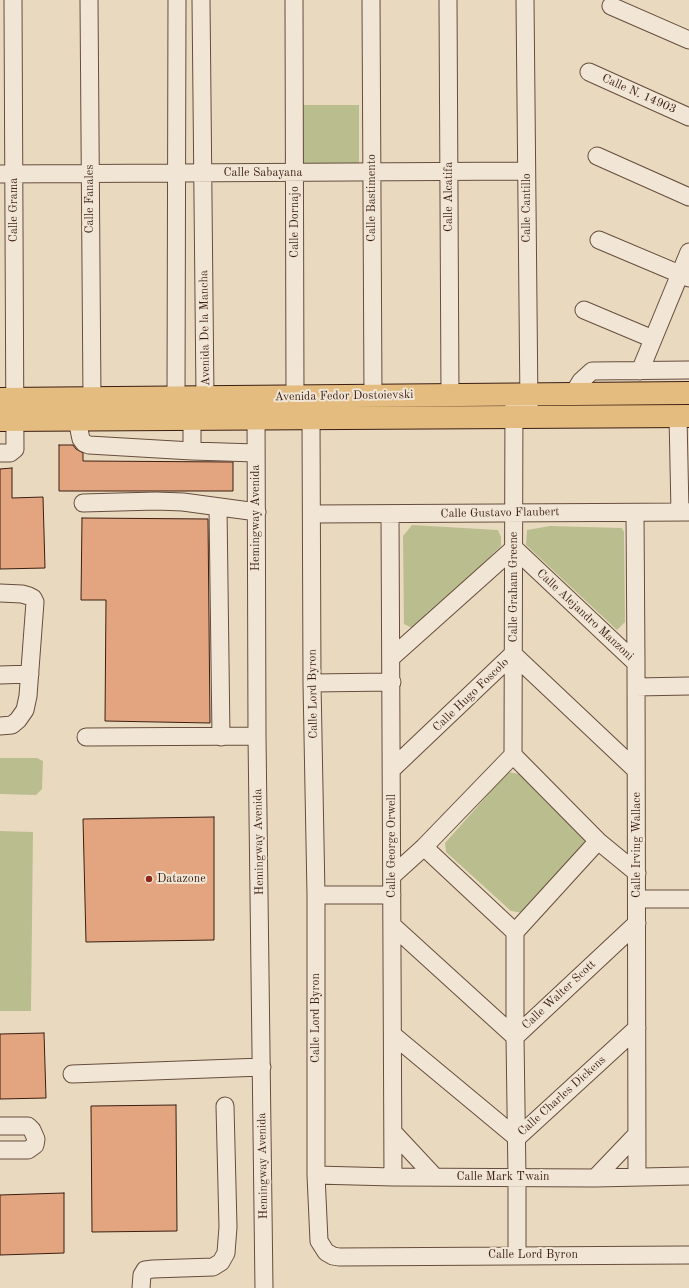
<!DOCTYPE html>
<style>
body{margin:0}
canvas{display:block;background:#e9d9bf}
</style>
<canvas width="689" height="1288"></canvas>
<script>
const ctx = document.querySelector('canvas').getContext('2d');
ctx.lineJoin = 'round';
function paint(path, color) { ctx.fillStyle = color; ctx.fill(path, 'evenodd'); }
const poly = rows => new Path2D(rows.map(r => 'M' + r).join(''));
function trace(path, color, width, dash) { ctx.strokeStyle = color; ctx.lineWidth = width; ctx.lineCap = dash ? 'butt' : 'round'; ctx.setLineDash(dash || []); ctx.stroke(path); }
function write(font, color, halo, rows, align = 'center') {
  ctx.font = font + ' "Old Standard TT",serif'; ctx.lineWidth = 4; ctx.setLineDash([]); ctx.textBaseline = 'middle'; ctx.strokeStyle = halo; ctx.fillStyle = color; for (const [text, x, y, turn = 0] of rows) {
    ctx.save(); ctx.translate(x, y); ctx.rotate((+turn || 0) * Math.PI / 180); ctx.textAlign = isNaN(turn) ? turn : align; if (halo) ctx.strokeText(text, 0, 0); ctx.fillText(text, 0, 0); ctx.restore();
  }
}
const green = poly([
 [298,105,359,105,359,164,302,167],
 [412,525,498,530,501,537,501,546,416,630,404,624,403,536],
 [550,526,622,528,624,532,625,622,617,630,526,545,527,530],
 [0,758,37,758,43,761,42,789,36,795,0,794],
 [508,772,519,774,585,841,582,847,523,913,511,911,446,852,445,843],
 [0,831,33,832,31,1011,0,1011]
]);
const building = poly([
 [59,445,73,445,76,449,83,453,83,461,233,462,233,491,59,491,59,445],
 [12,468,12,498,43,497,45,568,0,569,0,469,12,468],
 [82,518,208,519,210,723,105,721,106,600,81,600,82,518],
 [214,817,214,940,86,942,83,819,214,817],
 [44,1033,46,1098,0,1099,0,1034,44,1033],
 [176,1105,177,1231,92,1232,91,1106,176,1105],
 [64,1193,64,1253,0,1255,0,1195,64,1193]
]);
const minor = poly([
 [89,0,92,399],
 [177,0,176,398,183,407],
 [294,0,295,396],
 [371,0,373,396],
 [448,0,450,395],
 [525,0,529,406],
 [611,6,689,40],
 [589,72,689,117],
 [597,156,689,197],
 [0,174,526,171],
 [599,240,689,278],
 [584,310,653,339],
 [640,371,689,252],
 [573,394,581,381,592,371,689,370],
 [256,406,257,736,264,1288],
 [199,407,205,397,201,0],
 [678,416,680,512],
 [311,418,312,683,316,895,316,1175,319,1241,326,1252,333,1256,339,1257,689,1255],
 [77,420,81,439,84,443,89,445,192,451,192,419],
 [192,451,256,453],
 [0,453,10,453,15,449,13,0],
 [83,503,156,501,183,502,257,512],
 [218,507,221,737],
 [635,513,636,663,637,1177],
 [312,514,689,512],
 [390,515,393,1177],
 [0,593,22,594,29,596,33,598,35,602,28,696,25,710,18,720,12,725,0,726],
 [391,658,514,548,636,663],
 [0,675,30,674],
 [312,683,392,682],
 [636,687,689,686],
 [86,737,257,736],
 [513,755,598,841,637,873],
 [392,769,513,654,636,770],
 [424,847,515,932],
 [392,876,424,847,513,755,514,394],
 [316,895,392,895],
 [637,899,689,899],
 [393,926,515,1037,637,923],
 [393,1035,517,1138,637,1028],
 [72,1074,262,1067],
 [0,1126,28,1126,32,1130,36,1139,35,1145,28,1150,0,1150],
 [393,1132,434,1176],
 [316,1175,393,1177,595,1178,689,1176],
 [595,1178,637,1134],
 [517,1255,517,1177,515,1037,515,932,598,841],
 [141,1288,142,1275,145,1270,153,1269,213,1267,221,1262,226,1253,228,1227,225,1106]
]);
const major = poly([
 [0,399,689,393],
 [0,420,689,416]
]);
const markers = [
 [149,879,4,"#8f2418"]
];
const streetNames = [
 ["Calle N. 14903",639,94,24],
 ["Calle Sabayana",263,173],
 ["Calle Alcatifa",449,197,-90],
 ["Calle Bastimento",372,198,-90],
 ["Calle Fanales",90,199,-90],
 ["Calle Cantillo",527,208,-90],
 ["Calle Grama",14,210,-90],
 ["Calle Dornajo",295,222,-90],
 ["Avenida De la Mancha",205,328,-91],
 ["Avenida Fedor Dostoievski",344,396,-1],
 ["Calle Gustavo Flaubert",500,513,-1],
 ["Hemingway Avenida",256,518,-90],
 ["Calle Graham Greene",514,587,-90],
 ["Calle Alejandro Manzoni",585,615,43],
 ["Calle Lord Byron",313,694,-91],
 ["Calle Hugo Foscolo",471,695,-44],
 ["Hemingway Avenida",259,842,-91],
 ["Calle Irving Wallace",637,845,-90],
 ["Calle George Orwell",392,846,-90],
 ["Calle Walter Scott",559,995,-43],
 ["Calle Lord Byron",316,1018,-90],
 ["Calle Charles Dickens",562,1096,-42],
 ["Hemingway Avenida",263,1166,-91],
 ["Calle Mark Twain",503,1177],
 ["Calle Lord Byron",533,1255]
];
const poiNames = [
 ["Datazone",157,879]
];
paint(green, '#babe8f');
paint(building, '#e2a57f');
trace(building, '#3c1e12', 1);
trace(minor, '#674d3d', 19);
trace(major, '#3c1e12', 24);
trace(minor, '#f1e6d5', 17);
trace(major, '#e4bc80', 22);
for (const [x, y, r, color] of markers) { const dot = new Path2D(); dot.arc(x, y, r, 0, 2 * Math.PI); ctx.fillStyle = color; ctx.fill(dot); trace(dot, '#f1e6d5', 1.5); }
write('12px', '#3c1e12', '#f1e6d5', streetNames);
write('12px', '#3c1e12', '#f1e6d5', poiNames, 'left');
</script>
